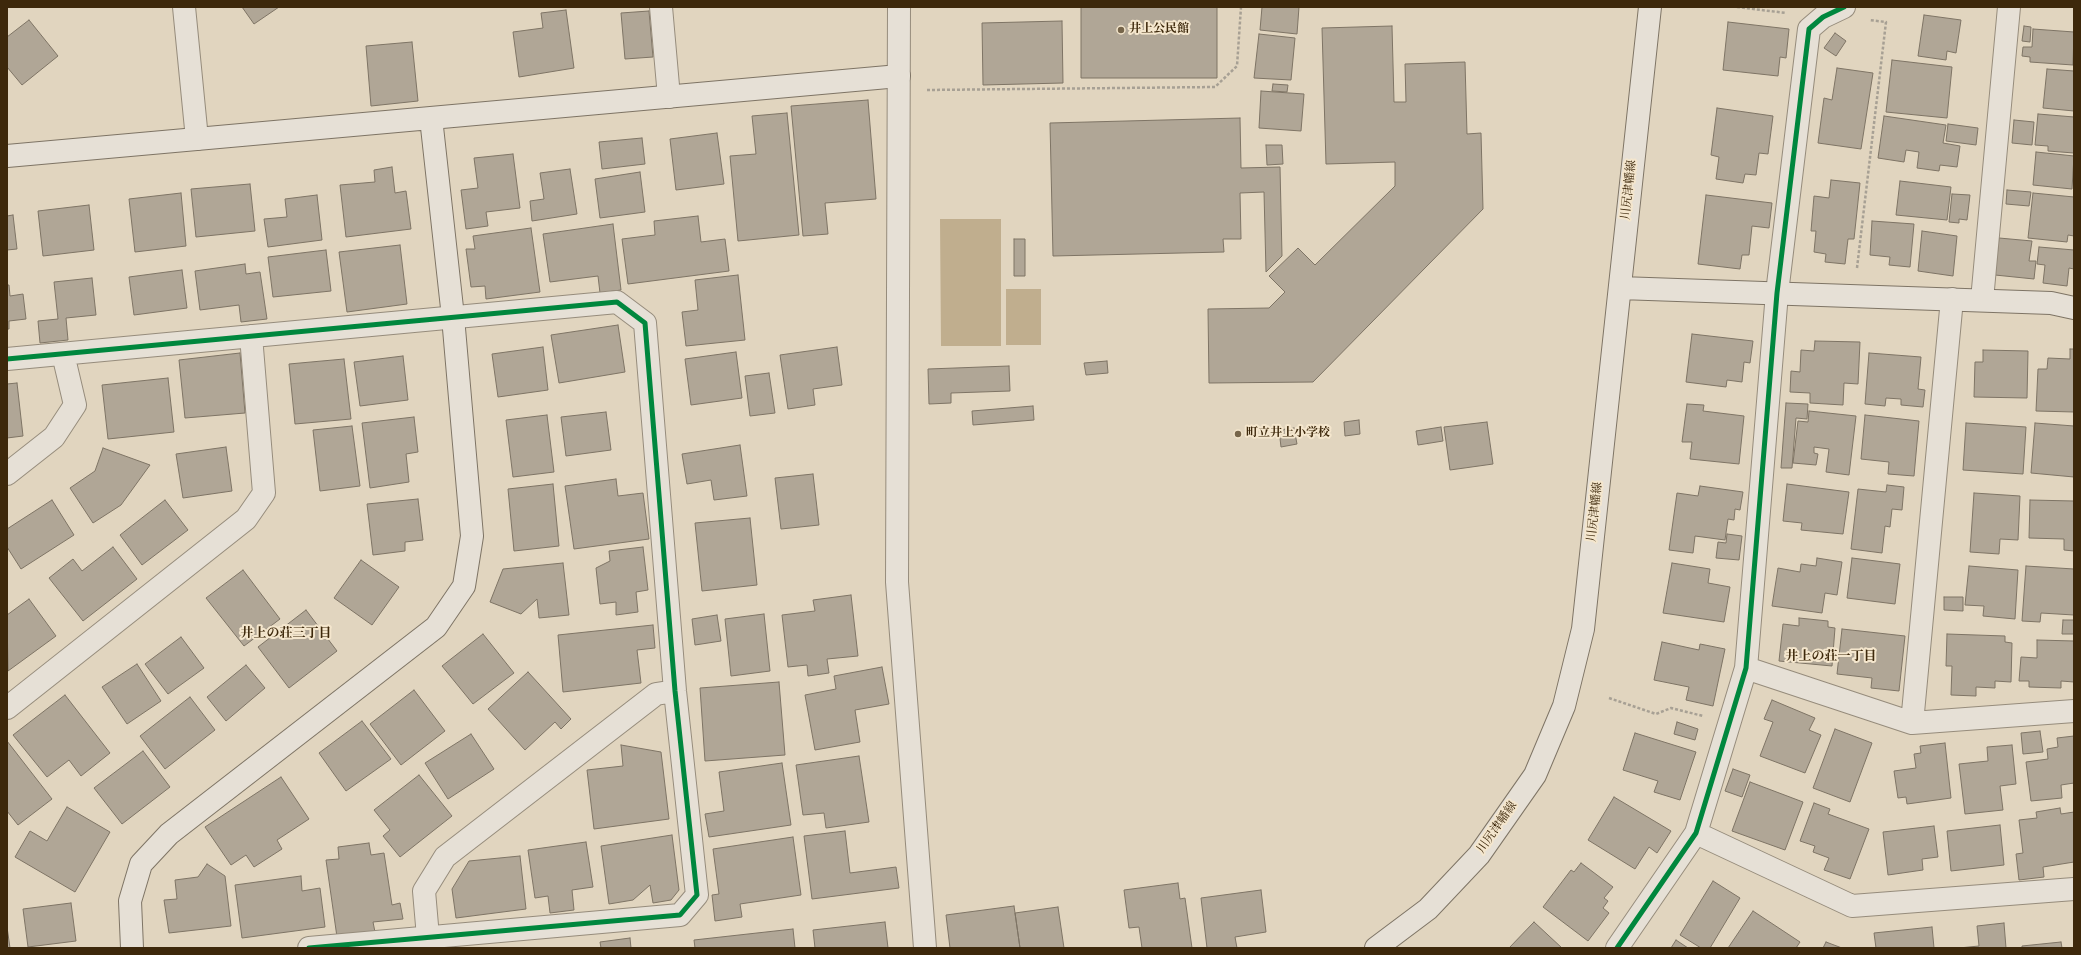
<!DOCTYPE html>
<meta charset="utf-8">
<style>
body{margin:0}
#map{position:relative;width:2081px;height:955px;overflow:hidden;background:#e1d5bf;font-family:"Sorts Mill Goudy",serif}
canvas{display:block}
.frame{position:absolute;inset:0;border:8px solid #3d280b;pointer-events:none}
</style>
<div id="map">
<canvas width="2081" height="955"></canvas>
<div class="frame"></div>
</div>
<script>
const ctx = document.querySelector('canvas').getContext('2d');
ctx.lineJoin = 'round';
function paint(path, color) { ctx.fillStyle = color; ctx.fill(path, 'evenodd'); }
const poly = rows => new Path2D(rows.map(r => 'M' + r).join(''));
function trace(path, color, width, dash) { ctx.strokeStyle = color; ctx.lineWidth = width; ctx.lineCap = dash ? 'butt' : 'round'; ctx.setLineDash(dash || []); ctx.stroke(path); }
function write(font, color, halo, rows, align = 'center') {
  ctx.font = font + ' "Sorts Mill Goudy","Noto Serif JP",serif'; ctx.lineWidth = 4; ctx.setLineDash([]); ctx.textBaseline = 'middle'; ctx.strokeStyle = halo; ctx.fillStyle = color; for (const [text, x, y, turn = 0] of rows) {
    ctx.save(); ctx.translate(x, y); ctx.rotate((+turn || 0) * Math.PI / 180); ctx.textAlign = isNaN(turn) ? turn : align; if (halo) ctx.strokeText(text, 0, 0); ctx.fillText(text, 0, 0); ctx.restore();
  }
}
const water = poly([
 [940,219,1001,219,1001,346,941,346],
 [1006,289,1041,289,1041,345,1006,345]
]);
const building = poly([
 [242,7,279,7,254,24,242,7],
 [1081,7,1217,7,1217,78,1081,78,1081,7],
 [1262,7,1299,7,1297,34,1260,30,1262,7],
 [566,10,574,68,519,77,513,32,543,28,541,13,566,10],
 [649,11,653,57,625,59,621,13,649,11],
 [1924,15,1961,20,1956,53,1947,51,1946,60,1918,56,1924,15],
 [29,20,58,56,22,85,7,67,7,37,29,20],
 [1062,21,1063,83,983,85,982,23,1062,21],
 [1728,22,1789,29,1786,58,1780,57,1778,76,1723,70,1728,22],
 [1392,26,1394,102,1406,102,1405,64,1465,62,1467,134,1481,133,1483,209,1313,382,1209,383,1208,309,1269,308,1285,292,1269,276,1298,248,1315,265,1395,186,1395,162,1326,164,1322,28,1392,26],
 [2024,26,2031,27,2030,42,2022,41,2024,26],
 [2033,29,2074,32,2073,65,2030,62,2030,57,2022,56,2023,47,2032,47,2033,29],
 [1835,33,1846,41,1836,56,1824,48,1835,33],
 [1259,34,1295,38,1291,80,1254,78,1259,34],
 [412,42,418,101,371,106,366,46,412,42],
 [1892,60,1952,67,1947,118,1886,112,1892,60],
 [1837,68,1873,73,1861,149,1818,143,1824,98,1832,100,1837,68],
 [2047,69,2074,71,2074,111,2043,108,2047,69],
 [1273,84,1288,85,1287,92,1272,91,1273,84],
 [1261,91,1304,94,1301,131,1259,128,1261,91],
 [868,100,876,199,825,203,828,234,803,236,791,106,868,100],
 [1717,108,1773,116,1768,154,1759,153,1756,175,1745,174,1743,183,1716,179,1719,157,1711,155,1717,108],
 [787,113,799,235,738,241,730,156,756,154,752,116,787,113],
 [2038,114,2074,117,2074,153,2048,151,2048,146,2035,145,2038,114],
 [1884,116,1946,125,1943,143,1960,146,1957,167,1940,165,1939,171,1917,168,1919,152,1906,150,1904,162,1878,158,1884,116],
 [1240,118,1241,168,1280,167,1282,256,1266,272,1264,192,1240,193,1241,239,1223,239,1224,252,1053,256,1050,123,1240,118],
 [2014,120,2034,122,2032,145,2012,143,2014,120],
 [1948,124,1978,128,1976,145,1946,141,1948,124],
 [717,133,724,184,676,190,670,139,717,133],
 [642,138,645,164,602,169,599,142,642,138],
 [1266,145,1282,145,1283,164,1267,165,1266,145],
 [2036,152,2074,156,2072,189,2033,185,2036,152],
 [513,154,520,208,486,212,488,226,466,229,461,190,478,188,474,158,513,154],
 [392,167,395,193,406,191,411,229,346,237,340,185,375,182,374,170,392,167],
 [570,169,577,214,532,221,530,201,544,199,540,173,570,169],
 [640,172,645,212,600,218,595,179,640,172],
 [1831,180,1860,183,1854,239,1848,239,1845,264,1825,262,1826,254,1814,252,1816,231,1811,231,1814,196,1829,198,1831,180],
 [1900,181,1951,187,1947,220,1896,215,1900,181],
 [250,184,255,231,196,237,191,189,250,184],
 [2007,190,2031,192,2029,206,2006,204,2007,190],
 [181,193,186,246,135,252,129,199,181,193],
 [2033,193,2074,197,2074,236,2068,235,2067,242,2028,238,2033,193],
 [1952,194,1970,195,1967,220,1959,219,1959,223,1949,222,1952,194],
 [317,195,322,240,268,247,264,219,287,217,285,199,317,195],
 [1706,195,1772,203,1769,228,1752,226,1749,255,1742,255,1740,269,1698,264,1706,195],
 [89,205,94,250,43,256,38,211,89,205],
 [13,215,17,249,7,250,7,216,13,215],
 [698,216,701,242,725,239,729,271,628,284,622,239,655,235,654,221,698,216],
 [1872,221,1914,224,1910,267,1889,265,1890,257,1870,255,1872,221],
 [613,224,621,290,600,293,598,276,550,282,543,234,613,224],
 [531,228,540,292,486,299,485,286,471,287,466,249,475,249,473,236,531,228],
 [1922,231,1957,236,1953,276,1918,271,1922,231],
 [1999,238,2032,241,2029,261,2036,261,2034,279,1995,275,1999,238],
 [1014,239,1025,239,1025,276,1014,276,1014,239],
 [400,245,407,304,347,312,339,252,400,245],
 [2039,247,2074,250,2074,269,2069,268,2067,286,2043,283,2045,265,2037,264,2039,247],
 [326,250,331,291,273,297,268,257,326,250],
 [245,264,246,274,260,272,267,319,241,322,239,305,200,310,195,271,245,264],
 [182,270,187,308,134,315,129,277,182,270],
 [738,275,745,340,686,346,682,312,698,310,695,280,738,275],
 [92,278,96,315,66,318,68,340,40,343,38,321,58,319,54,282,92,278],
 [7,285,9,285,10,296,23,294,26,319,9,321,9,329,7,329,7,285],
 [618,325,625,372,559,383,551,335,618,325],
 [1692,334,1753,341,1750,363,1744,362,1742,382,1727,380,1726,387,1686,382,1692,334],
 [1815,341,1860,342,1858,384,1844,383,1843,405,1810,403,1810,393,1790,392,1791,371,1800,372,1801,350,1814,351,1815,341],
 [543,347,548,390,498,397,492,354,543,347],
 [837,347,842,385,813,389,815,405,788,409,780,355,837,347],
 [2070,349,2074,349,2074,412,2036,411,2038,369,2047,369,2048,358,2070,359,2070,349],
 [1983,350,2028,351,2027,398,1974,397,1975,362,1983,362,1983,350],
 [736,352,742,398,691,405,685,359,736,352],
 [240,353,245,413,185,418,179,360,240,353],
 [1869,353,1921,357,1918,389,1925,390,1923,407,1901,405,1901,399,1886,398,1885,406,1865,404,1869,353],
 [403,356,408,400,360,406,354,362,403,356],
 [344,359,351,419,295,424,289,364,344,359],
 [1107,361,1108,373,1086,375,1084,363,1107,361],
 [1009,366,1010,391,951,393,951,403,929,404,928,369,1009,366],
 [769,373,775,413,750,416,745,376,769,373],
 [168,378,174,432,108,439,102,385,168,378],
 [17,383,23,436,7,438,7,384,17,383],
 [1786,403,1808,404,1807,419,1796,418,1792,468,1781,468,1786,403],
 [1687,404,1704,405,1703,411,1744,416,1739,464,1690,459,1692,442,1682,442,1687,404],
 [1033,406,1034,420,973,425,972,411,1033,406],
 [1809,411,1856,416,1849,475,1826,472,1829,449,1814,447,1814,453,1818,454,1816,465,1793,463,1798,421,1808,422,1809,411],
 [606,412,611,450,566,456,561,417,606,412],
 [547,415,554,472,513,477,506,420,547,415],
 [1865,415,1919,421,1914,476,1888,474,1889,462,1861,459,1865,415],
 [414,417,418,452,406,454,409,482,370,488,362,423,414,417],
 [1359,420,1360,434,1345,436,1344,422,1359,420],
 [1487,422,1493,464,1450,470,1444,427,1487,422],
 [1966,423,2026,427,2023,474,1963,470,1966,423],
 [2035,423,2074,426,2074,477,2031,473,2035,423],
 [352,426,360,486,320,491,313,430,352,426],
 [1441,427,1443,441,1418,445,1416,431,1441,427],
 [1294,428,1297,444,1281,447,1279,430,1294,428],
 [740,445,747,496,714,500,711,480,687,484,682,454,740,445],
 [226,447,232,491,183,498,176,454,226,447],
 [103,448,150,465,121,505,93,523,70,488,95,471,103,448],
 [813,474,819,525,781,529,775,478,813,474],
 [616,479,618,496,643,493,649,539,574,549,565,486,616,479],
 [553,484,559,546,514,551,508,489,553,484],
 [1787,484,1849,492,1843,534,1801,530,1802,523,1783,521,1787,484],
 [1887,485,1904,487,1902,510,1892,509,1890,527,1885,526,1882,553,1851,549,1858,489,1886,492,1887,485],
 [1700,486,1743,492,1740,510,1735,509,1734,520,1728,519,1725,540,1695,536,1693,553,1669,550,1677,493,1698,496,1700,486],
 [1974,493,2020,496,2018,540,2000,539,1999,554,1970,552,1974,493],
 [418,499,423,540,405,542,405,551,373,555,367,504,418,499],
 [52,500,74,535,21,569,7,547,7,529,52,500],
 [165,500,188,530,142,565,120,535,165,500],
 [2030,500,2074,501,2074,551,2064,550,2064,539,2029,538,2030,500],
 [750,518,757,585,702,591,695,523,750,518],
 [1727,534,1742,536,1739,560,1716,558,1718,542,1726,543,1727,534],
 [113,547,137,579,83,621,49,578,73,559,82,571,113,547],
 [643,547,648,590,636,592,638,612,616,615,616,602,600,604,596,568,610,561,609,551,643,547],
 [1817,558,1842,562,1837,595,1825,593,1822,613,1772,606,1778,568,1800,572,1801,564,1816,566,1817,558],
 [1852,558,1900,564,1895,604,1847,598,1852,558],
 [361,560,399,587,372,625,334,598,361,560],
 [563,563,569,615,539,618,537,599,521,614,490,602,503,569,563,563],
 [1672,563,1710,569,1708,583,1730,587,1724,622,1663,613,1672,563],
 [1969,566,2018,570,2015,619,1983,616,1984,606,1965,605,1969,566],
 [2026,566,2074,569,2074,615,2041,613,2040,622,2022,621,2026,566],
 [243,570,280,619,244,646,206,598,243,570],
 [851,595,858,656,827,659,829,673,808,676,807,665,788,667,782,615,815,611,813,600,851,595],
 [1944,597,1963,597,1963,611,1944,610,1944,597],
 [29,599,56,636,8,671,7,615,29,599],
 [306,610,337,651,289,688,258,647,306,610],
 [764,614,770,671,731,676,725,619,764,614],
 [717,615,721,641,695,645,692,619,717,615],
 [1799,618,1828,621,1828,627,1835,628,1832,666,1779,661,1783,624,1799,626,1799,618],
 [2063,620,2074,620,2074,634,2062,634,2063,620],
 [653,625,655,648,637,650,641,683,563,692,558,635,653,625],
 [1842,629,1905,636,1899,691,1871,688,1872,678,1837,674,1842,629],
 [483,634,514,673,473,704,442,666,483,634],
 [1947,634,2005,636,2005,642,2012,643,2011,682,1995,681,1995,688,1976,687,1976,696,1951,695,1952,666,1946,666,1947,634],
 [181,637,204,668,168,694,145,664,181,637],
 [2037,640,2074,641,2074,682,2061,681,2061,688,2029,687,2029,681,2019,681,2021,657,2037,658,2037,640],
 [1662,642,1699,650,1700,644,1725,649,1713,706,1686,700,1689,687,1654,680,1662,642],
 [137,664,161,701,127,724,102,687,137,664],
 [246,665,265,688,226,721,207,697,246,665],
 [882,667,889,704,855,710,860,742,815,750,805,695,836,689,834,676,882,667],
 [528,672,571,719,561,729,555,722,525,750,488,709,528,672],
 [779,682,785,755,705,761,700,688,779,682],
 [414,690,445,731,401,765,370,724,414,690],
 [65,695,110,753,81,776,69,760,47,777,13,735,65,695],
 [190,697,215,730,165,769,140,736,190,697],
 [1772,700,1815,718,1809,730,1821,735,1805,773,1760,756,1773,722,1764,719,1772,700],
 [362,721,391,759,346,791,319,753,362,721],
 [1677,722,1698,729,1695,740,1674,734,1677,722],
 [1835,729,1872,743,1850,802,1813,788,1835,729],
 [2040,731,2043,752,2023,754,2021,733,2040,731],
 [1635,733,1696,752,1680,800,1654,792,1658,781,1623,770,1635,733],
 [471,734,494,769,448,799,425,763,471,734],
 [2074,736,2074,783,2061,785,2062,798,2031,801,2026,762,2048,759,2047,749,2058,747,2057,738,2074,736],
 [7,741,52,799,18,825,7,811,7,741],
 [1945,743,1951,798,1907,804,1906,797,1898,798,1894,771,1916,768,1914,754,1921,753,1920,746,1945,743],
 [621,745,661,752,669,819,594,829,587,770,623,766,621,745],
 [2012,745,2016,784,2000,786,2003,810,1965,814,1959,764,1988,761,1987,747,2012,745],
 [143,751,170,787,122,824,94,788,143,751],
 [859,756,869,822,826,828,824,813,803,815,796,765,859,756],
 [782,763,791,825,709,837,705,814,724,811,719,772,782,763],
 [1733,769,1750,775,1742,797,1725,791,1733,769],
 [419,775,452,816,400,857,383,836,390,830,374,810,419,775],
 [281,777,309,819,277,840,282,849,254,867,246,855,231,865,205,827,281,777],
 [1750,782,1803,802,1785,850,1732,831,1750,782],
 [1614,797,1671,831,1657,853,1649,847,1635,869,1588,840,1614,797],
 [1814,803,1830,809,1828,814,1869,829,1850,879,1824,870,1829,858,1813,852,1815,846,1800,841,1814,803],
 [67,807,110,832,75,892,15,857,30,831,47,841,67,807],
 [2060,808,2061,814,2074,812,2074,862,2043,867,2044,877,2019,880,2016,854,2023,853,2019,820,2037,818,2036,812,2060,808],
 [2000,825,2004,865,1951,871,1947,831,2000,825],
 [1934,826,1938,857,1922,859,1923,870,1888,875,1883,832,1934,826],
 [845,831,850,873,896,867,899,888,812,899,804,836,845,831],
 [672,835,679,890,671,900,653,903,650,885,633,900,609,904,601,846,672,835],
 [793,837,801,895,740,904,742,917,715,921,712,895,719,894,713,849,793,837],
 [586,842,593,887,572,890,574,910,550,913,548,896,535,898,528,850,586,842],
 [369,843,371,855,384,853,392,905,400,903,403,919,373,922,375,932,337,937,326,860,339,859,338,847,369,843],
 [520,856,526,909,456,918,452,889,469,861,520,856],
 [1581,863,1613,887,1604,898,1608,901,1603,908,1609,913,1588,941,1543,907,1571,870,1574,872,1581,863],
 [207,864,225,876,231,926,169,933,164,900,177,899,175,880,198,877,207,864],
 [301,876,302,891,320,888,325,927,242,938,235,885,301,876],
 [1713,881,1740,898,1710,948,1701,948,1680,935,1713,881],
 [1178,883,1180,899,1185,898,1192,948,1142,948,1139,927,1129,928,1124,890,1178,883],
 [1261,890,1266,932,1235,937,1237,948,1207,948,1201,898,1261,890],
 [71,903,76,941,28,947,23,909,71,903],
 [1014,906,1020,948,950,948,946,915,1014,906],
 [1058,907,1064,948,1020,948,1015,913,1058,907],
 [1753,911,1800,942,1796,948,1728,948,1753,911],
 [885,922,888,948,815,948,813,930,885,922],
 [1534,922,1562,948,1509,948,1534,922],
 [2004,923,2006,948,1959,948,1979,946,1977,926,2004,923],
 [7,927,10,948,7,948,7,927],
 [1932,927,1934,948,1876,948,1874,933,1932,927],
 [793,929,795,948,695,948,694,940,793,929],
 [630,938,631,948,601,948,600,942,630,938],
 [1676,940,1688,948,1671,948,1676,940],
 [1826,942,1842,948,1823,948,1826,942],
 [2061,942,2062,948,2022,948,2022,946,2061,942]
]);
const path = poly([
 [1737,7,1786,13],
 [927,90,1215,87,1237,66,1241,7],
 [1857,268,1886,22,1869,20],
 [1609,698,1656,714,1671,708,1703,716]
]);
const street = poly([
 [184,7,197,139],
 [661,7,669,97],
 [899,7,897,582,925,948],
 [1982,300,2009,7],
 [7,359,617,302,645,323,675,691,697,895,680,915,309,948],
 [7,474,54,437,75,405,63,354],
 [1746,668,1912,723,2074,711],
 [7,708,246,519,264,493,251,336],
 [1912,723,1952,299],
 [1696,833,1852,906,2074,889],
 [428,937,424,891,445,857,656,694,675,691],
 [1617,948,1696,833,1746,668,1777,293,1809,29,1823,17,1844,7]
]);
const secondary = poly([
 [7,156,899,76],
 [1620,288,2051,303,2074,308],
 [132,948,130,901,141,864,169,834,436,627,464,586,472,536,453,317,431,118],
 [1376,948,1428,909,1479,855,1535,775,1564,706,1583,629,1650,7]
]);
const cycleway = poly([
 [7,359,617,302,645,323,675,691,697,895,680,915,309,948],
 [1617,948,1696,833,1746,668,1777,293,1809,29,1823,17,1844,7]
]);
const markers = [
 [1121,30,4,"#76654a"],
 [1238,434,4,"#76654a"]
];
const poiNames = [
 ["井上公民館",1129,30],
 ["町立井上小学校",1246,434]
];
const streetNames = [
 ["川尻津幡線",1630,190,-84],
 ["川尻津幡線",1596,512,-84],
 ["川尻津幡線",1498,828,-55]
];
const neighbourhoodNames = [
 ["井上の荘三丁目",286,635],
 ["井上の荘一丁目",1831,658]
];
paint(water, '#c0ae8e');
paint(building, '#b0a696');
trace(building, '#7e7465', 1);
trace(street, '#968c7c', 24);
trace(secondary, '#7e7465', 24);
trace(path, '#a7a094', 2.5, [3, 2]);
trace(street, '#e6e0d6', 22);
trace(secondary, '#e6e0d6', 22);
trace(cycleway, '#00873e', 5);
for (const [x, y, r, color] of markers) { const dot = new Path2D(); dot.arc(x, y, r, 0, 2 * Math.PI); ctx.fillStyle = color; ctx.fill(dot); trace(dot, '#f4e6cd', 1.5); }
write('bold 12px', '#3d280b', '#f4e6cd', poiNames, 'left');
write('12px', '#3d280b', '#f4e6cd', streetNames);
write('bold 13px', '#3d280b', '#f4e6cd', neighbourhoodNames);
</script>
